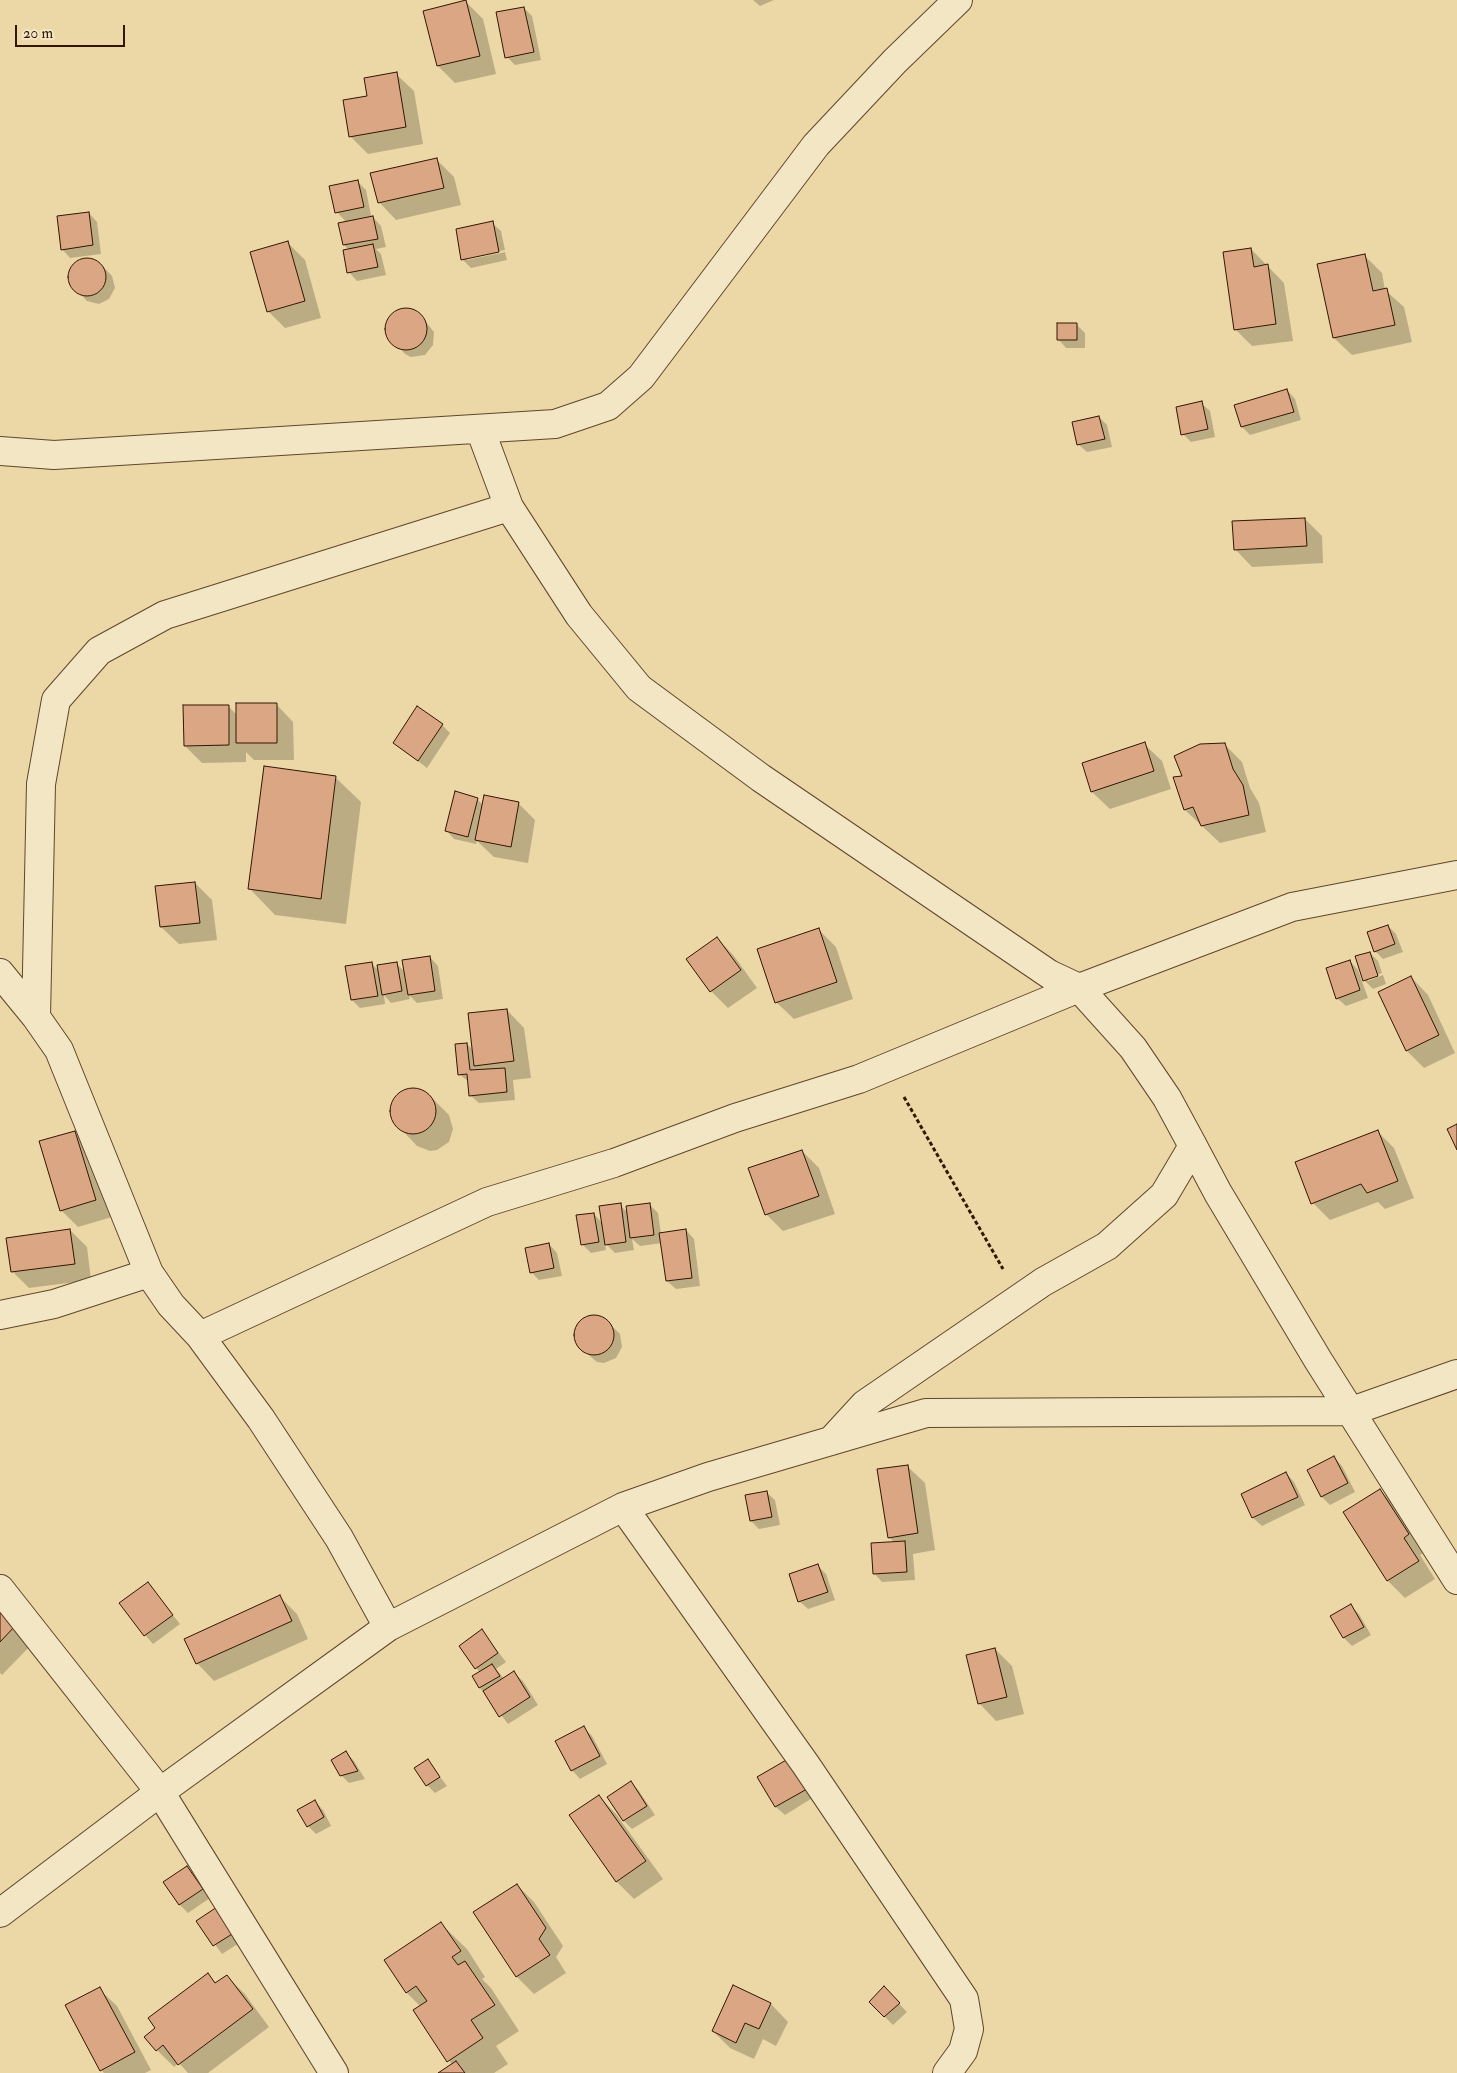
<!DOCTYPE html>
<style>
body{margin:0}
#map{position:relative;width:1457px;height:2073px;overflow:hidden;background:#ebd8a6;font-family:"IM FELL Double Pica",serif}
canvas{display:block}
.scale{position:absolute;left:15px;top:25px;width:110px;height:22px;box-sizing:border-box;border:2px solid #321601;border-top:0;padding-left:6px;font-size:15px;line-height:18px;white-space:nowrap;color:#321601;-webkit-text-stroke:4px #f2e6c5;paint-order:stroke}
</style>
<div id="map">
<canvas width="1457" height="2073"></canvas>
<div class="scale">20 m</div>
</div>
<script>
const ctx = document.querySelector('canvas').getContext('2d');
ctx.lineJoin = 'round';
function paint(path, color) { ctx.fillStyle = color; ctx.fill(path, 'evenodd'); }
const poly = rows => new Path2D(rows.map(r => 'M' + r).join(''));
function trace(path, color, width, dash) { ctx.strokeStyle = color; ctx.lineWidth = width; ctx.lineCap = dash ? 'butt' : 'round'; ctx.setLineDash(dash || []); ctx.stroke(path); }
const shadow = poly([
 [753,0,774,0,760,6],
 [466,2,483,19,496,74,455,83,438,66,425,12],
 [524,8,532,16,541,60,515,65,507,57],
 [396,74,414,91,423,144,368,154,350,136,368,97],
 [436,159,454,177,461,205,396,220,379,202],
 [358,182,366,190,371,215,381,226,386,247,376,249,381,254,386,275,357,281,349,272,349,250,344,245,347,223,337,212],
 [89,213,97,222,101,254,70,258,62,249],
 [492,223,501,231,505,250,467,257,467,260,505,252,507,260,471,268,462,259],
 [288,243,305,260,321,318,285,328,268,311],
 [1251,249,1284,283,1293,341,1252,346,1235,329],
 [1364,255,1382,273,1385,290,1404,307,1412,342,1352,355,1334,338],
 [88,258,99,262,112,276,115,288,109,299,99,304,87,301,70,283,70,271,72,266],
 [406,309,412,310,422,317,434,332,433,345,425,355,411,357,405,354,388,335,388,323,394,313],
 [1076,324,1085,333,1085,348,1066,348,1058,339],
 [1287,390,1295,399,1301,420,1250,435,1242,427],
 [1201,403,1210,411,1215,437,1191,442,1183,434],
 [1099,417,1107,425,1112,447,1087,452,1078,444],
 [1305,519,1322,536,1323,563,1252,567,1235,549],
 [276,704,293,722,294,760,254,760,246,752,246,762,202,763,185,746,228,706,237,715],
 [442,725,450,733,427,768,394,743],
 [1144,744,1162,761,1171,789,1110,809,1092,792,1083,764],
 [1225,745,1242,762,1250,788,1259,803,1266,832,1220,843,1185,810,1175,778,1184,777],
 [335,777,361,802,346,924,275,915,250,889],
 [477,799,483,805,518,803,535,820,528,863,494,857,477,841,476,844,454,839,446,830],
 [195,883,212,900,217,940,179,944,161,927],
 [1388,926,1396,934,1403,952,1383,959,1375,951],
 [819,930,836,947,853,999,794,1019,776,1002],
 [717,938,734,956,757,988,728,1008,711,991],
 [1370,953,1378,961,1382,973,1368,978,1368,981,1383,975,1386,984,1373,989,1364,980],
 [430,957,438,966,443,999,417,1003,409,995,410,999,391,1003,384,995,385,1004,360,1008,352,1000,372,964,379,971,396,963,405,972],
 [1350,961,1358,970,1368,998,1346,1006,1337,998],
 [1411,977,1428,995,1455,1053,1424,1068,1407,1051,1380,992],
 [507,1010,524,1028,531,1078,513,1080,515,1100,479,1103,470,1095,469,1082,459,1074,467,1044,474,1051],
 [418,1089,431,1097,449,1115,453,1129,449,1142,437,1150,430,1151,417,1146,400,1128,392,1116,391,1109,397,1095,403,1091],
 [1377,1131,1394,1148,1414,1198,1385,1209,1378,1202,1330,1220,1313,1203],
 [74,1132,92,1149,112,1217,78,1227,61,1210],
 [802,1151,819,1168,835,1214,783,1231,766,1214],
 [649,1204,658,1213,661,1234,686,1230,694,1239,700,1286,676,1289,667,1281,662,1243,640,1246,632,1239,634,1250,615,1253,605,1243,606,1250,591,1253,582,1244,594,1214,603,1224,620,1205,628,1213],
 [70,1230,87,1247,91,1280,29,1288,12,1271],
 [549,1244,557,1253,562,1276,539,1280,531,1272],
 [595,1316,606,1320,620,1334,622,1347,616,1358,604,1363,597,1362,578,1346,575,1334,576,1328,583,1318],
 [1334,1457,1342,1466,1355,1492,1330,1505,1322,1497,1309,1470],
 [907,1466,925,1483,935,1550,913,1554,915,1580,882,1582,874,1573,895,1543,889,1537],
 [1286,1473,1294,1482,1305,1505,1262,1526,1253,1518,1242,1494],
 [1380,1490,1397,1508,1425,1552,1420,1555,1435,1579,1405,1598,1388,1581,1345,1513],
 [766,1492,775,1500,780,1525,759,1529,751,1521],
 [818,1566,826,1574,835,1600,808,1609,799,1601],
 [148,1584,180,1624,153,1644,145,1635],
 [280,1597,297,1614,308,1639,214,1681,197,1663],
 [1351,1606,1359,1614,1371,1635,1352,1646,1344,1638],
 [0,1611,33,1643,2,1675,0,1673],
 [482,1631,506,1662,496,1669,504,1679,514,1673,523,1681,538,1705,508,1724,480,1688,474,1677,480,1673,461,1646],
 [995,1649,1012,1666,1024,1714,996,1721,979,1703],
 [584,1728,592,1736,607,1764,580,1779,572,1770],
 [346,1752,354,1761,365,1779,349,1783,341,1775],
 [788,1760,814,1797,785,1815,776,1807,759,1778],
 [428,1761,447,1786,435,1793,427,1785],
 [631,1782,639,1791,655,1815,632,1829,624,1821,609,1797],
 [599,1796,616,1814,663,1879,634,1899,617,1882],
 [315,1801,323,1810,331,1826,316,1834,308,1826],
 [187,1868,210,1898,188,1913,180,1905],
 [517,1885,534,1902,563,1946,556,1957,566,1973,534,1994,517,1977],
 [219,1907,244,1940,222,1954,198,1921],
 [441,1924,467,1949,485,1977,482,1979,491,1988,519,2031,496,2046,508,2064,494,2073,441,2073,452,2065,421,2007,407,1993,385,1961],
 [208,1974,217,1984,226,1976,244,1993,269,2027,208,2073,188,2073,179,2063,174,2067,157,2050,157,2028],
 [734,1986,771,2004,788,2022,776,2046,763,2039,754,2059,730,2048,713,2031],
 [884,1988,907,2012,893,2025,870,2002],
 [99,1989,117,2006,151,2070,145,2073,104,2073,101,2070]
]);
const building = poly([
 [466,0,480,56,437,66,423,11,466,0],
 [524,7,534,52,505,58,496,12,524,7],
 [397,72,406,127,349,137,343,100,367,96,364,78,397,72],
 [437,158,444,188,378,203,370,173,437,158],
 [358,180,364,207,335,213,329,186,358,180],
 [89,212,93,245,61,250,57,216,89,212],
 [373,216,378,239,343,245,338,223,373,216],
 [493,221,499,252,461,260,456,229,493,221],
 [288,241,305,301,267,312,250,252,288,241],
 [373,244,378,267,347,273,343,250,373,244],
 [1251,248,1254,267,1268,264,1276,324,1234,330,1223,252,1251,248],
 [1365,254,1373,291,1387,288,1395,325,1333,338,1317,264,1365,254],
 '68 277a19 19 0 1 1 38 0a19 19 0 1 1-38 0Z',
 '385 329a21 21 0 1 1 42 0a21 21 0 1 1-42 0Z',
 [1057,323,1077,323,1077,340,1057,340,1057,323],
 [1287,389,1294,412,1241,427,1234,405,1287,389],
 [1202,401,1208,429,1181,435,1176,407,1202,401],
 [1099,416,1105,439,1077,445,1072,422,1099,416],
 [1305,518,1307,546,1234,550,1232,521,1305,518],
 [236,703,277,703,277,743,236,743,236,703],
 [183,705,229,705,229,745,184,746,183,705],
 [417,706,443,724,418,761,393,743,417,706],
 [1145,742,1154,771,1091,792,1082,763,1145,742],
 [1225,743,1233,769,1243,785,1249,815,1201,826,1193,807,1184,810,1173,777,1182,776,1174,756,1200,744,1225,743],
 [264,766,336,776,321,899,248,889,264,766],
 [455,791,478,798,468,837,445,831,455,791],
 [484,795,519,802,511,847,475,840,484,795],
 [195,882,200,923,160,927,155,886,195,882],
 [1388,925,1395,944,1374,952,1367,932,1388,925],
 [819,928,837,982,775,1003,757,949,819,928],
 [717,937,741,970,710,992,686,959,717,937],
 [1370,952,1378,976,1363,981,1355,956,1370,952],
 [430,956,435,991,408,995,402,960,430,956],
 [1350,960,1360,990,1336,999,1326,968,1350,960],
 [372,962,378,996,351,1000,345,966,372,962],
 [397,962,402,991,382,995,377,965,397,962],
 [1411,976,1439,1035,1406,1051,1378,992,1411,976],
 [507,1009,514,1061,474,1066,468,1013,507,1009],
 [467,1043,470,1070,505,1068,507,1092,469,1096,467,1074,458,1075,455,1044,467,1043],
 '390 1111a23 23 0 1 1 46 0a23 23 0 1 1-46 0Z',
 [1457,1124,1457,1150,1447,1129,1457,1124],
 [1378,1130,1398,1181,1367,1193,1361,1184,1311,1204,1295,1162,1378,1130],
 [75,1131,96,1200,60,1211,39,1141,75,1131],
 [802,1150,819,1196,765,1215,748,1168,802,1150],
 [621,1203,626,1242,605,1245,599,1206,621,1203],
 [650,1203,654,1235,630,1238,626,1206,650,1203],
 [594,1213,599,1242,581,1245,576,1215,594,1213],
 [70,1229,75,1264,11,1272,6,1238,70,1229],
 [686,1229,692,1278,666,1281,659,1233,686,1229],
 [549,1243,554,1268,530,1273,525,1248,549,1243],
 '574 1335a20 20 0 1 1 40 0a20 20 0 1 1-40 0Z',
 [1334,1456,1348,1483,1321,1497,1307,1470,1334,1456],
 [908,1465,918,1533,888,1538,877,1469,908,1465],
 [1286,1472,1298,1497,1252,1518,1241,1494,1286,1472],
 [1380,1489,1409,1534,1404,1538,1419,1561,1387,1581,1343,1512,1380,1489],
 [767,1491,772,1517,750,1521,745,1495,767,1491],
 [905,1541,907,1572,873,1574,871,1543,905,1541],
 [818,1564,828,1592,798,1602,789,1574,818,1564],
 [148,1582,173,1615,144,1636,119,1603,148,1582],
 [280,1595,292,1621,196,1664,184,1639,280,1595],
 [1351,1604,1364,1627,1343,1638,1330,1616,1351,1604],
 [0,1609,16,1625,0,1642,0,1609],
 [482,1629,498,1653,475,1669,459,1646,482,1629],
 [995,1648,1007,1697,978,1704,966,1655,995,1648],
 [492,1664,500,1676,479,1688,472,1676,492,1664],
 [514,1671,530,1697,499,1717,483,1691,514,1671],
 [584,1726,600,1756,571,1771,555,1741,584,1726],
 [346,1751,358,1771,340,1776,331,1760,346,1751],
 [428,1759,440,1777,426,1786,414,1768,428,1759],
 [788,1759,807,1789,775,1807,757,1777,788,1759],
 [631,1781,647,1806,623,1821,607,1797,631,1781],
 [599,1795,646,1861,616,1882,569,1815,599,1795],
 [315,1800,324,1817,307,1827,297,1810,315,1800],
 [187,1866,203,1889,179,1905,163,1882,187,1866],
 [517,1884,546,1928,539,1939,550,1955,516,1977,473,1912,517,1884],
 [220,1905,237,1931,213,1946,196,1921,220,1905],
 [441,1922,461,1951,452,1957,458,1965,465,1961,495,2005,471,2020,483,2038,447,2062,413,2010,427,2001,416,1986,406,1993,384,1960,441,1922],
 [208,1973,215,1983,227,1975,253,2009,178,2065,163,2045,156,2051,144,2037,155,2028,148,2018,208,1973],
 [733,1985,771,2003,759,2029,745,2023,736,2043,712,2031,733,1985],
 [884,1986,900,2003,884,2017,869,2002,884,1986],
 [100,1987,135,2052,100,2071,65,2005,100,1987],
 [456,2061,465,2073,438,2073,456,2061]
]);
const path = poly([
 [904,1097,1003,1269]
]);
const minor = poly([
 [480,429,509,507,579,615,639,688,761,778,1049,974,1079,988,1133,1048,1167,1098,1193,1146,1164,1195,1107,1246,1043,1282,865,1404,831,1441],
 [0,451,54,455,555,424,608,406,641,377,816,145,895,61,958,0],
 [0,973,36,1017,59,1050,149,1273,171,1305,200,1336,261,1419,339,1538,388,1627],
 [36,1017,41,784,56,700,99,651,165,615,509,507],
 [1193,1146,1218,1193,1318,1360,1457,1580],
 [0,1315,54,1304,149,1273],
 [200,1336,487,1202,614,1163,735,1118,859,1079,1079,988,1292,907,1457,875],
 [623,1507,806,1765,964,1999,969,2029,963,2051,947,2073],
 [0,1589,160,1792,334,2073],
 [0,1913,160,1792,388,1627,623,1507,708,1477,926,1413,1352,1411,1457,1374]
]);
paint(shadow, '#0003');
paint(building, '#dba683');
trace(building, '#321601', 1);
trace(minor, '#60462a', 30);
trace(path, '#321601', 3, [4, 2.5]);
trace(minor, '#f2e6c5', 28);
</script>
